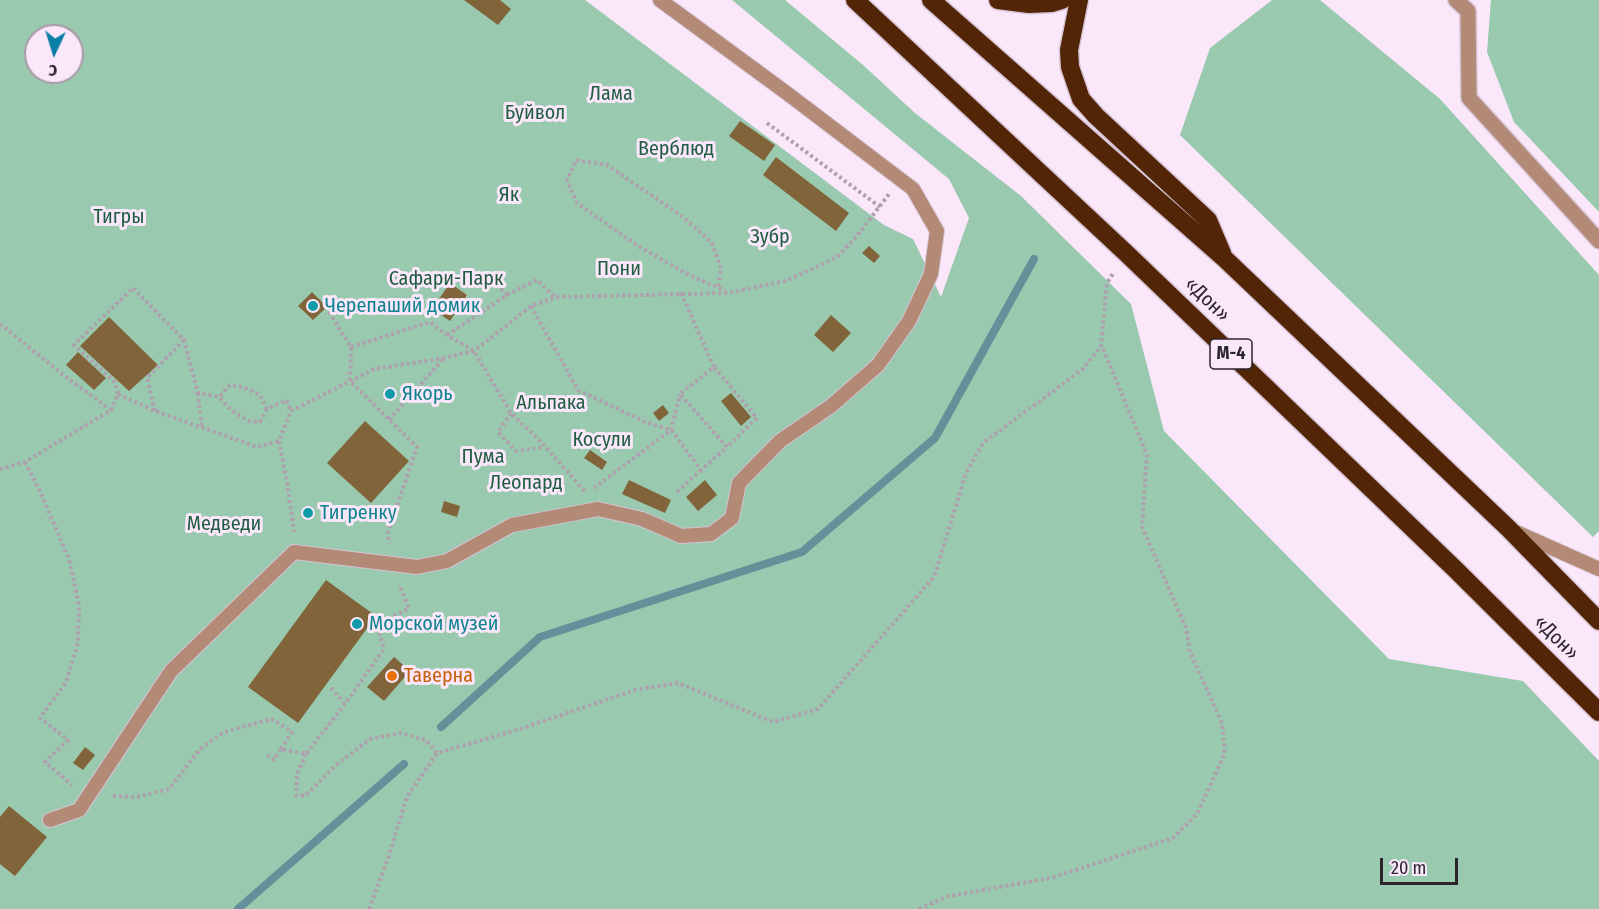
<!DOCTYPE html>
<meta charset="utf-8">
<style>
body{margin:0}
#map{position:relative;width:1599px;height:909px;overflow:hidden;background:#fbe7fa;font-family:"Fira Sans Condensed",sans-serif}
canvas{display:block}
.north{position:absolute;left:24px;top:24px;width:60px;height:60px;box-sizing:border-box;background:#fbe7fa;border:2px solid #a899a8;border-radius:50%;rotate:184deg;font-size:16px;font-weight:700;line-height:24px;text-align:center;color:#2c252c}
.north::after{content:'';display:block;margin:auto;width:21px;height:27px;background:#0a7fa6;clip-path:polygon(50% 0,100% 100%,50% 72%,0 100%)}
.scale{position:absolute;left:1380px;top:858px;width:78px;height:27px;box-sizing:border-box;border:3px solid #2c252c;border-top:0;padding-left:8px;font-size:18px;line-height:21px;white-space:nowrap;color:#2c252c;-webkit-text-stroke:4px #fbe7fa;paint-order:stroke}
</style>
<div id="map">
<canvas width="1599" height="909"></canvas>
<div class="north">С</div>
<div class="scale">20 m</div>
</div>
<script>
const ctx = document.querySelector('canvas').getContext('2d');
ctx.lineJoin = 'round';
function paint(path, color) { ctx.fillStyle = color; ctx.fill(path, 'evenodd'); }
const poly = rows => new Path2D(rows.map(r => 'M' + r).join(''));
function trace(path, color, width, dash) { ctx.strokeStyle = color; ctx.lineWidth = width; ctx.lineCap = dash ? 'butt' : 'round'; ctx.setLineDash(dash || []); ctx.stroke(path); }
function write(font, color, halo, rows, align = 'center') {
  ctx.font = font + ' "Fira Sans Condensed",sans-serif'; ctx.lineWidth = 6; ctx.setLineDash([]); ctx.textBaseline = 'middle'; ctx.strokeStyle = halo; ctx.fillStyle = color; for (const [text, x, y, turn = 0] of rows) {
    ctx.save(); ctx.translate(x, y); ctx.rotate((+turn || 0) * Math.PI / 180); ctx.textAlign = isNaN(turn) ? turn : align; if (halo) ctx.strokeText(text, 0, 0); ctx.fillText(text, 0, 0); ctx.restore();
  }
}
const green = poly([
 [0,0,585,0,884,225,913,239,941,297,969,218,949,179,732,0,785,0,863,65,915,113,1021,196,1131,304,1164,431,1389,659,1523,681,1599,761,1599,909,0,909],
 [36,36,72,36,72,72,36,72],
 [1272,0,1320,0,1440,99,1599,275,1599,531,1593,537,1180,135,1210,48],
 [1491,0,1599,0,1599,212,1514,122,1487,52]
]);
const stream = poly([
 [441,727,540,637,802,552,935,438,1034,259],
 [238,909,404,764]
]);
const building = poly([
 [464,0,500,0,511,9,498,25],
 [740,121,775,145,764,161,729,136],
 [776,157,849,213,836,231,763,175],
 [869,246,880,256,874,263,862,253],
 [450,283,467,295,450,321,432,309],
 [312,292,327,307,313,320,298,306],
 [831,315,851,333,833,352,814,335],
 [109,317,158,365,129,391,80,346],
 [78,352,106,378,94,390,66,365],
 [731,393,751,417,741,426,721,401],
 [663,405,669,413,659,421,653,413],
 [365,421,409,461,371,503,327,463],
 [590,450,607,462,602,470,584,458],
 [629,480,671,500,665,513,622,494],
 [705,480,717,495,698,511,686,497],
 [444,501,460,506,457,517,441,512],
 [326,580,376,616,298,723,248,687],
 [394,657,410,671,384,701,367,687],
 [85,747,95,755,83,770,73,763],
 [9,806,47,837,15,876,0,864,0,817]
]);
const path = poly([
 [767,123,880,207],
 [718,286,721,269,712,243,682,216,607,165,576,160,567,181,577,203,638,246,689,275,726,291],
 [681,293,714,367,680,394,727,447,757,418,714,367],
 [507,295,537,280,555,297],
 [531,306,578,390,645,422,671,430,701,470,727,447],
 [329,312,351,347,350,381,417,447,388,532,389,543],
 [0,324,66,377,111,410],
 [447,335,507,295,484,273],
 [351,347,430,322,447,335,474,351,511,413,545,446,585,492],
 [198,393,202,428],
 [118,394,115,382,74,345,133,288,184,340,198,393,219,397],
 [267,409,260,422,249,421,232,411,219,397,230,385,243,387,260,395,267,409,286,400,291,411],
 [155,411,147,378,184,340],
 [511,413,498,432,516,451,544,447],
 [389,420,443,359],
 [279,441,287,482,294,532],
 [25,462,39,489,69,559,79,605,78,642,66,682,40,718,68,740,45,762,72,785],
 [0,469,25,462,111,410,118,394,155,411,257,447,279,441,291,411,374,369,444,358,474,351,531,306,556,297,728,293,785,281,836,258,857,236,889,194],
 [594,488,671,430,680,394],
 [677,492,701,470],
 [331,688,345,704],
 [306,754,297,774,296,795,305,796,336,765,370,739,401,733,426,740,437,753],
 [267,755,274,760,281,749,306,754,345,704,384,649,377,625,409,608,399,585],
 [113,796,137,797,169,789,200,749,224,732,272,719,292,732,281,749],
 [369,909,387,861,407,797,437,753,514,731,635,690,678,683,773,722,818,709,934,577,966,473,983,443,1083,369,1101,346,1107,283,1114,272],
 [919,909,949,896,1051,878,1173,838,1197,814,1225,753,1222,723,1190,652,1186,628,1142,527,1147,455,1102,346]
]);
const lane = poly([
 [1516,532,1599,569],
 [50,820,79,810,171,671,294,552,417,567,447,561,512,525,598,509,642,519,681,536,711,534,732,518,739,483,780,441,831,406,878,365,909,321,931,274,937,231,913,189,788,94,660,0]
]);
const street = poly([
 [1456,0,1468,11,1469,98,1599,241]
]);
const highway = poly([
 [855,0,1126,253,1456,570,1599,712],
 [931,0,1224,258,1508,528,1599,621],
 [998,0,1029,4,1052,3,1062,0],
 [1079,0,1069,50,1070,67,1081,99,1096,116,1208,220,1222,253]
]);
const markers = [
 [313,306,6,"#0f9aa8"],
 [390,394,6,"#0f9aa8"],
 [308,513,6,"#0f9aa8"],
 [357,624,6,"#0f9aa8"],
 [392,676,6,"#e8710a"]
];
const shields = [
 [1231,354,42]
];
const shieldNames = [
 ["М-4",1231,354]
];
const parkNames = [
 ["Лама",611,94],
 ["Буйвол",535,113],
 ["Верблюд",676,149],
 ["Як",509,195],
 ["Тигры",119,217],
 ["Зубр",770,237],
 ["Пони",619,269],
 ["Сафари-Парк",446,279],
 ["Альпака",551,403],
 ["Косули",602,440],
 ["Пума",483,457],
 ["Леопард",526,483],
 ["Медведи",224,524]
];
const streetNames = [
 ["«Дон»",1207,300,44],
 ["«Дон»",1556,638,45]
];
const cultureNames = [
 ["Черепаший домик",325,306],
 ["Якорь",402,394],
 ["Тигренку",320,513],
 ["Морской музей",369,624]
];
const foodNames = [
 ["Таверна",404,676]
];
paint(green, '#99c9ae');
trace(stream, '#639099', 8);
paint(building, '#81643a');
trace(lane, '#d6c4d5', 16);
trace(street, '#d6c4d5', 18);
trace(highway, '#d6c4d5', 21);
trace(path, '#afa0ae', 4, [3, 3]);
trace(lane, '#b28a75', 14);
trace(street, '#b28a75', 15);
trace(highway, '#522507', 18);
for (const [x, y, r, color] of markers) { const dot = new Path2D(); dot.arc(x, y, r, 0, 2 * Math.PI); ctx.fillStyle = color; ctx.fill(dot); trace(dot, '#fbe7fa', 2); }
for (const [x, y, w] of shields) { const box = new Path2D(); box.roundRect(x - w / 2, y - 15, w, 30, 4.5); ctx.fillStyle = '#fbe7fa'; ctx.fill(box); trace(box, '#2c252c', 1.5); }
write('bold 18px', '#2c252c', null, shieldNames);
write('20px', '#1f5d41', '#fbe7fa', parkNames);
write('20px', '#2c252c', '#fbe7fa', streetNames);
write('20px', '#0d838f', '#fbe7fa', cultureNames, 'left');
write('20px', '#c56008', '#fbe7fa', foodNames, 'left');
</script>
